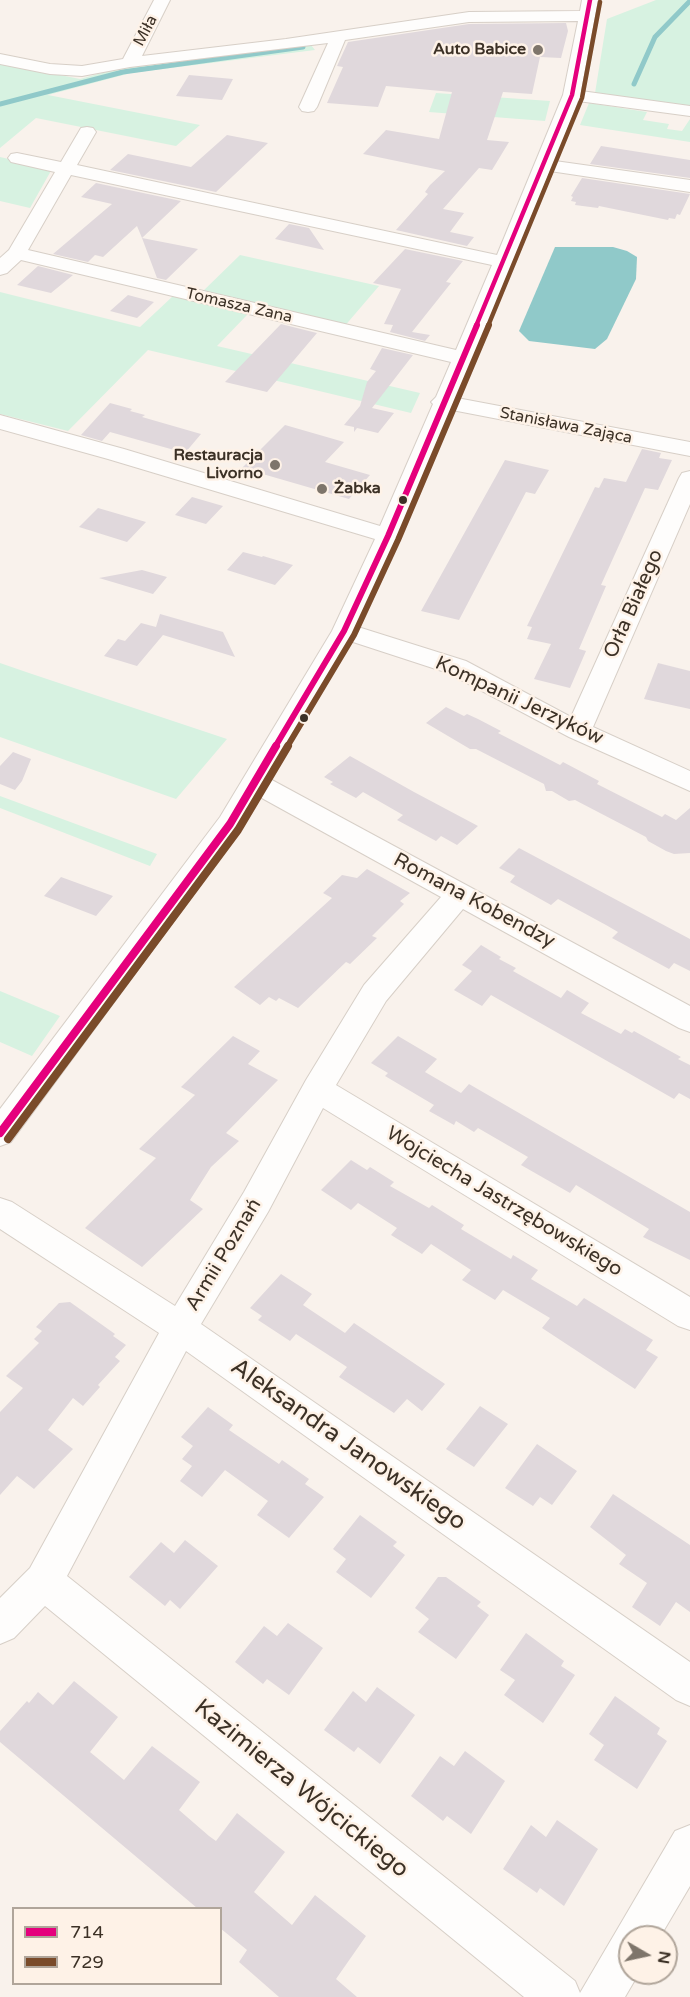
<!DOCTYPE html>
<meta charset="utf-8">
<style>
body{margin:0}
#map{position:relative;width:690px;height:1997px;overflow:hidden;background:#f9f2ec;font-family:"Varela Round",sans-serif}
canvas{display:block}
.legend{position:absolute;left:12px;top:1907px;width:210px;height:78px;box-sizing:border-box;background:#fef2e7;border:2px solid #b0a59a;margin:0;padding:8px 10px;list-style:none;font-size:18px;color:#3c3126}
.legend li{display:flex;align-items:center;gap:12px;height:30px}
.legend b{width:30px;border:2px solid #b0a59a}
.north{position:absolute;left:618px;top:1925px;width:60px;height:60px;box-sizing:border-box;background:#fef2e7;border:2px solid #b0a59a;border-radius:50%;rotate:99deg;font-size:16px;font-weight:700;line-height:24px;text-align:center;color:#3c3126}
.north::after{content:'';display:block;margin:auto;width:21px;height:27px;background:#7e756b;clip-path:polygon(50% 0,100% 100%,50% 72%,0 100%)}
</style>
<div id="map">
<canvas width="690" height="1997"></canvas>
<ul class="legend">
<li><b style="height:8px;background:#e5007d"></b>714</li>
<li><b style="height:8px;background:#7a4b2a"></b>729</li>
</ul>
<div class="north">N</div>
</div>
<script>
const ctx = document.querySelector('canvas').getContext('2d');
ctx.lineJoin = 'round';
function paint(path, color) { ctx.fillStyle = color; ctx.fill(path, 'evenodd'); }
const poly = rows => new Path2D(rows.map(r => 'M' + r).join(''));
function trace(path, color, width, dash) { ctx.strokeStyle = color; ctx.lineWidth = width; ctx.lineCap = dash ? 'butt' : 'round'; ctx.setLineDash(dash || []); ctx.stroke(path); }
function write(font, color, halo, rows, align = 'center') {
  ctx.font = font + ' "Varela Round",sans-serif'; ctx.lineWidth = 5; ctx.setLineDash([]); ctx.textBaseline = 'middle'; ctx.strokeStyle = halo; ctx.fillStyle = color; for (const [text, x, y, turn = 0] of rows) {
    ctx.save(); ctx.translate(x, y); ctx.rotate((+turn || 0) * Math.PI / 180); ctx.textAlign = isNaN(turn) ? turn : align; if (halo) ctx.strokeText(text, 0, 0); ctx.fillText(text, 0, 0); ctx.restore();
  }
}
const green = poly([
 [656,0,690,0,690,108,595,93,607,19],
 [305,44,311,45,315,50,131,73,48,95,200,125,176,146,36,118,0,148,0,63,80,79,126,66],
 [436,93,550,101,545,121,429,112],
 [589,103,647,112,643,120,669,124,667,129,682,131,690,119,690,142,580,125],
 [0,157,52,169,30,208,0,201],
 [240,255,379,286,343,328,200,294],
 [0,292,140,327,173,296,248,314,217,346,420,393,411,413,148,350,68,431,0,414],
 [0,663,29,673,227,739,176,799,0,737],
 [0,796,157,854,150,866,0,808],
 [0,991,60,1016,32,1056,0,1042]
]);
const water = poly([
 [555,247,613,247,627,251,637,257,636,279,607,339,595,349,529,341,519,331]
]);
const stream = poly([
 [634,84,655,37,690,1],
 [0,104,123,72,303,47]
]);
const building = poly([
 [566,23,568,31,561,58,540,57,532,94,503,92,487,140,509,142,492,170,479,168,443,209,464,213,450,232,474,237,467,246,396,230,428,194,425,192,430,185,445,171,363,154,386,130,439,139,452,92,386,86,378,107,327,103,343,67,337,66,348,42,469,24],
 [189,75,233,79,222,100,176,96],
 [227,135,268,143,216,192,110,170,128,154,191,167],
 [601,146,690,160,690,178,590,164],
 [582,178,690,194,680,215,677,214,675,219,669,218,668,220,599,206,598,208,575,205,576,202,571,201,573,197,571,196],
 [96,183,181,201,142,238,137,226,103,257,95,255,88,262,53,254,112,204,81,197],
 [289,224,309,228,324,250,275,239],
 [142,238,178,245,198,249,166,280,157,278],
 [405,249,463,261,446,282,451,283,412,332,430,335,425,341,390,332,393,325,384,324,401,289,373,283],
 [38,266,73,275,51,293,17,285],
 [128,295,154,302,137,318,110,311],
 [281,324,317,333,267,392,225,382],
 [382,348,413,355,372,408,394,413,378,433,357,428,354,432,354,427,344,425,360,406,367,382,376,371,370,369],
 [110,403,132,409,130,411,145,415,142,417,201,434,185,453,110,432,102,441,81,435],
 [285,425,344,442,325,462,370,475,349,499,242,468],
 [642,449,661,453,659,458,672,460,658,490,645,488,615,554,601,585,606,586,579,649,586,651,570,688,534,679,551,644,527,639,532,627,527,626,595,487,599,488,604,478,626,482],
 [505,460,549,470,535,494,526,492,459,620,421,611],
 [192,497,223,506,206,524,175,515],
 [98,508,146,522,127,542,79,527],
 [243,552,262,557,263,556,293,565,275,585,227,570],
 [142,570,167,577,153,594,99,578],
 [160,614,223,632,235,657,163,635,137,666,104,656,118,639,125,641,141,623,156,627],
 [658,663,690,671,690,709,644,699],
 [446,707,464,716,467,714,478,719,501,731,498,733,560,765,563,762,599,781,597,784,662,817,665,814,676,820,690,808,690,853,674,854,666,851,648,841,646,837,575,800,569,801,552,791,546,791,544,784,476,749,470,749,426,723],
 [13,752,31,759,22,781,15,790,0,784,0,766],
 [350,756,414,792,478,826,457,845,441,836,436,841,397,820,403,815,363,792,356,798,330,784,333,782,324,777],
 [519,848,690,939,690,971,674,963,669,969,612,938,618,932,606,925,558,899,551,905,510,882,515,876,499,868],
 [367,869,410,893,400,901,404,904,372,936,377,938,350,964,346,962,298,1008,279,998,276,1001,269,997,260,1005,234,987,332,898,323,893,342,875,357,878],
 [61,877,113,896,96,916,44,896],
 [481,945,501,957,499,959,516,968,513,971,561,998,567,990,589,1003,581,1013,621,1034,625,1029,632,1033,634,1031,681,1057,678,1059,690,1065,690,1099,679,1093,674,1099,491,995,482,1006,454,990,472,971,462,965],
 [233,1036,260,1051,248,1064,278,1080,226,1133,239,1141,211,1167,190,1200,203,1209,142,1267,85,1228,156,1158,139,1149,195,1095,181,1087],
 [398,1036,437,1059,425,1072,461,1093,469,1084,690,1212,690,1260,643,1237,649,1229,576,1185,570,1193,521,1165,528,1157,478,1128,474,1132,456,1121,454,1125,429,1111,434,1105,385,1076,388,1073,371,1063],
 [351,1160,367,1170,370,1167,394,1182,390,1186,429,1208,432,1205,464,1225,461,1229,511,1259,513,1255,538,1270,531,1279,577,1306,584,1298,653,1340,646,1350,658,1357,635,1389,542,1328,550,1318,503,1290,495,1300,462,1280,471,1270,431,1244,422,1254,391,1235,397,1228,358,1203,351,1210,321,1190],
 [281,1274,312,1294,303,1305,345,1333,354,1323,445,1384,422,1411,407,1399,394,1413,339,1377,347,1367,296,1334,290,1341,258,1320,262,1316,250,1308],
 [70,1302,115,1334,113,1336,126,1345,115,1357,120,1361,98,1385,100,1387,83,1406,73,1398,48,1430,73,1449,34,1489,17,1476,0,1495,0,1412,23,1388,6,1376,39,1343,34,1339,42,1331,36,1327,59,1303],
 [480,1406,508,1424,474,1467,446,1449],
 [208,1407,233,1425,229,1430,279,1464,282,1460,309,1479,305,1484,324,1497,289,1538,257,1515,268,1501,225,1470,202,1497,180,1481,192,1466,182,1459,193,1446,181,1437],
 [537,1444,577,1471,552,1505,540,1497,533,1506,505,1488],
 [613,1494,690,1545,690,1612,676,1602,660,1626,632,1607,647,1583,619,1564,626,1555,590,1527],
 [360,1515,397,1542,393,1546,405,1555,371,1598,336,1572,346,1559,333,1549],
 [185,1540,218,1566,180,1609,170,1600,165,1606,129,1577,161,1542,174,1553],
 [438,1577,446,1577,481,1602,477,1606,489,1615,456,1659,418,1632,429,1619,415,1608],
 [288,1623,323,1648,289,1695,267,1679,263,1684,235,1662,264,1626,277,1636],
 [526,1633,564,1661,561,1666,575,1675,543,1723,504,1695,515,1680,500,1670],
 [74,1681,118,1717,90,1752,124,1780,152,1746,200,1782,179,1810,209,1836,216,1841,237,1813,285,1852,254,1892,292,1925,315,1895,366,1936,336,1979,357,1997,279,1997,239,1962,247,1950,220,1928,220,1908,197,1908,0,1742,0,1731,27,1701,29,1703,38,1692,53,1705],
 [377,1687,415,1715,380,1764,358,1747,354,1752,324,1730,353,1691,366,1702],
 [615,1696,660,1728,657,1734,667,1741,637,1789,594,1760,604,1745,589,1734],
 [465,1751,505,1781,471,1834,447,1816,443,1821,411,1796,440,1756,454,1766],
 [557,1820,598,1849,564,1906,540,1888,537,1893,503,1869,531,1825,546,1837]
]);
const minor = poly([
 [154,0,170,0,142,56,286,39,469,12,580,11,582,0,598,0,581,91,690,106,690,116,578,101,555,161,690,180,690,192,550,171,457,398,690,442,690,456,452,410,400,536,358,627,466,661,571,717,679,478,682,473,690,471,690,504,593,727,690,771,690,791,569,737,448,673,350,641,270,779,690,1006,690,1032,679,1028,463,909,386,1001,336,1085,690,1297,690,1330,678,1326,323,1108,268,1212,201,1324,690,1662,690,1706,676,1700,186,1351,67,1576,575,1981,580,1993,675,1831,690,1825,690,1886,660,1937,630,1937,630,1973,639,1973,625,1997,524,1997,45,1606,14,1638,0,1644,0,1598,30,1568,159,1333,0,1229,0,1198,12,1202,175,1306,244,1192,306,1080,364,985,441,897,260,797,240,831,11,1142,0,1146,0,1109,220,817,332,631,375,539,108,459,0,429,0,415,124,449,380,526,433,404,431,402,436,397,451,362,21,260,7,273,0,275,0,258,9,250,55,172,11,162,8,158,11,154,17,153,61,162,81,128,87,127,93,128,96,132,77,165,497,255,563,95,578,21,469,22,345,40,317,107,314,111,308,112,302,111,299,107,328,43,130,67,82,76,50,74,0,64,0,54,50,64,82,66,123,59,154,0],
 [71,175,492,265,456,350,28,250,71,175]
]);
const bus1Far2 = poly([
 [476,326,572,95,590,0]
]);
const bus1Far1 = poly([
 [275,747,344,631,388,536,477,325]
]);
const bus1 = poly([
 [0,1133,230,824,276,746]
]);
const bus2Far2 = poly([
 [488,326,582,98,600,2]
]);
const bus2Far1 = poly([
 [287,747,354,635,398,540,489,325]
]);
const bus2 = poly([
 [8,1139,238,830,288,746]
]);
const markers = [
 [538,50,6,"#7e756b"],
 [275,465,6,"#7e756b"],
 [322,489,6,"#7e756b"],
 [403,500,5,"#3c3126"],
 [304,718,5,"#3c3126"]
];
const farStreetnames = [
 ["Miła",146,31,-62],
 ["Tomasza Zana",239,306,13],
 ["Stanisława Zająca",566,426,11]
];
const farPoinames = [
 ["Auto Babice",526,50],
 ["Restauracja",263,456],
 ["Livorno",263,474],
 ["Żabka",334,489,"left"]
];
const streetNames = [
 ["Orła Białego",634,604,-66],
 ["Kompanii Jerzyków",519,701,25],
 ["Romana Kobendzy",474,901,28],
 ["Wojciecha Jastrzębowskiego",504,1202,31],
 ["Armii Poznań",224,1255,-59]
];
const nearStreetnames = [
 ["Aleksandra Janowskiego",348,1445,35],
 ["Kazimierza Wójcickiego",301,1789,39]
];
paint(green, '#d7f2e1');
paint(water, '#90c9c9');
trace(stream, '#90c9c9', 5);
paint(building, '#e0d8dc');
trace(minor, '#d7cfc7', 2);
paint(minor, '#fefdfc');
trace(bus1Far2, '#e5007d', 4.5);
trace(bus1Far1, '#e5007d', 6);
trace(bus1, '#e5007d', 8);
trace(bus2Far2, '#7a4b2a', 4.5);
trace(bus2Far1, '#7a4b2a', 6);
trace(bus2, '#7a4b2a', 8);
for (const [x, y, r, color] of markers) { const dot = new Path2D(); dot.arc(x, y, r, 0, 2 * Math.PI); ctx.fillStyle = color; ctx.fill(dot); trace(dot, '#fef2e7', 2); }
write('16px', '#3c3126', '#fef2e7', farStreetnames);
write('bold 16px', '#3c3126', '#fef2e7', farPoinames, 'right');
write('20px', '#3c3126', '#fef2e7', streetNames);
write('24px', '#3c3126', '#fef2e7', nearStreetnames);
</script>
